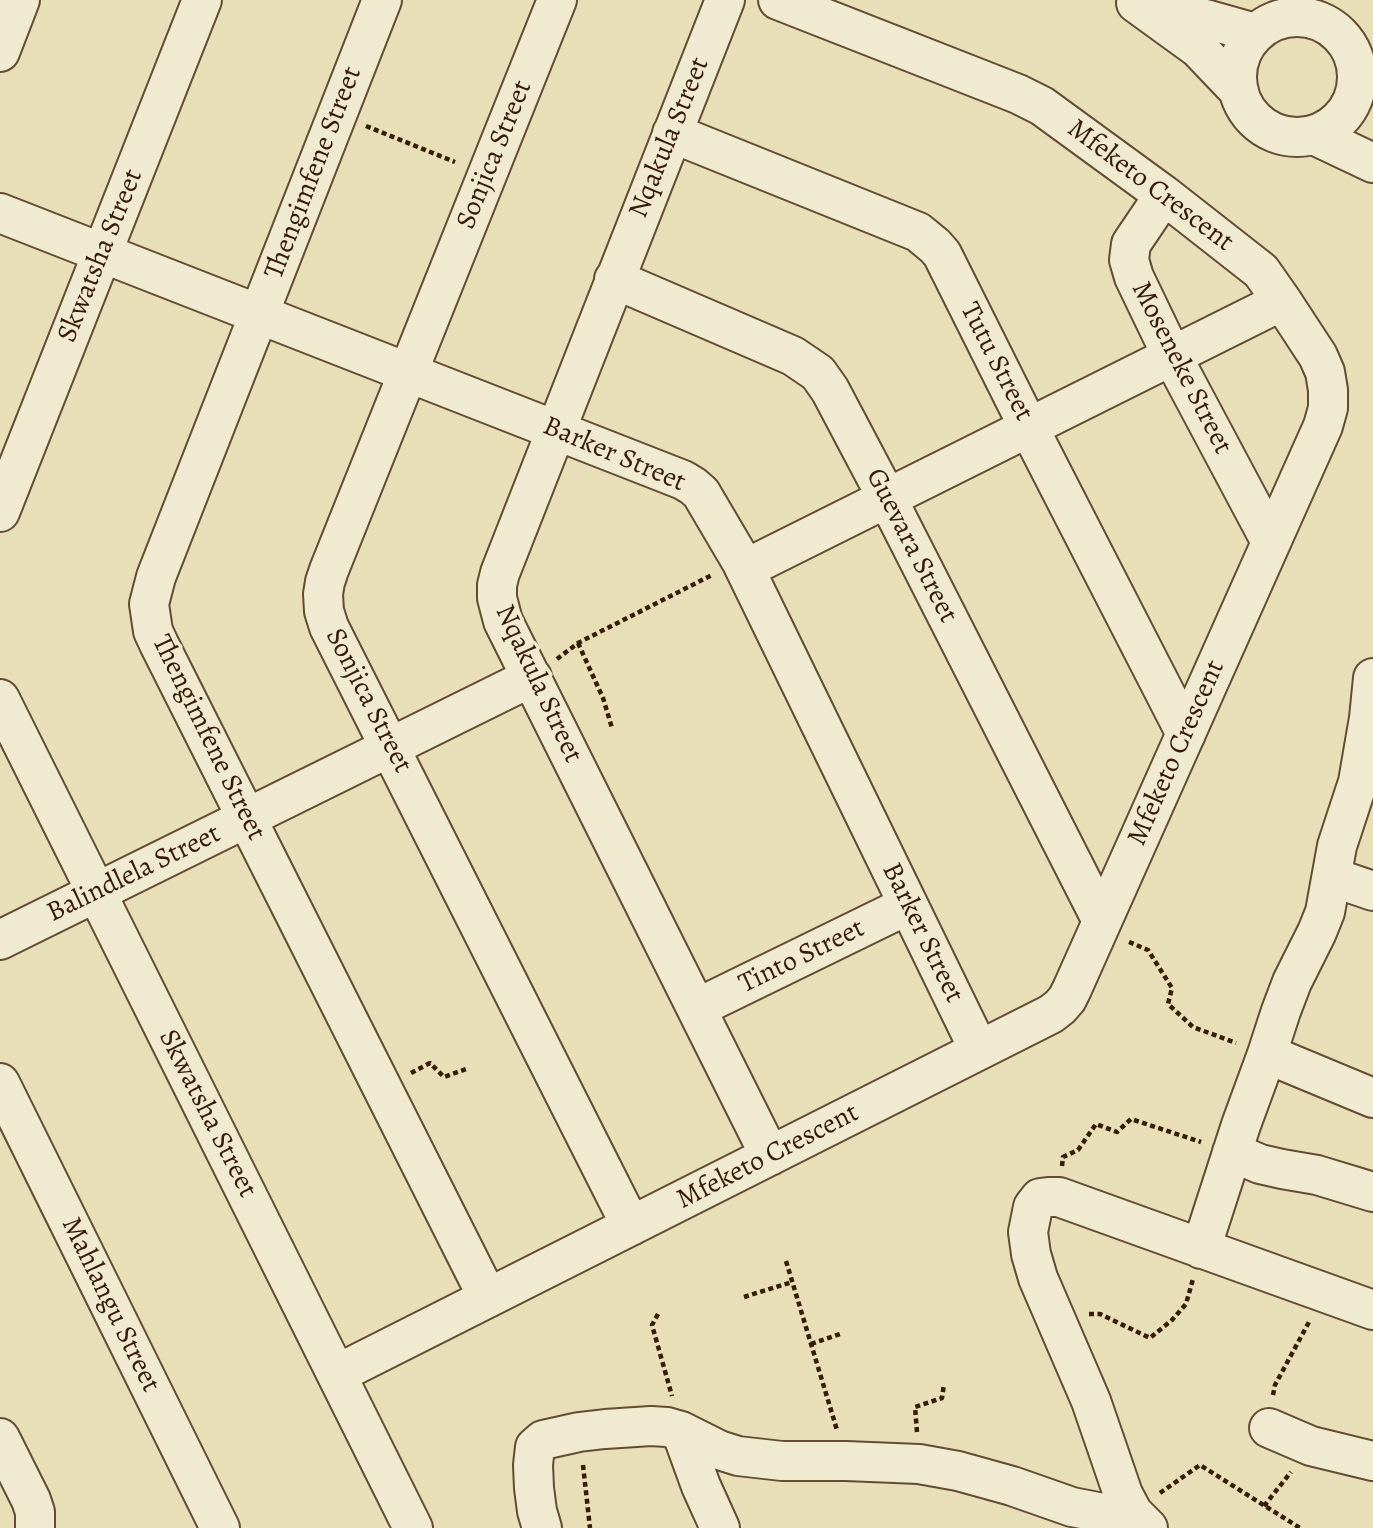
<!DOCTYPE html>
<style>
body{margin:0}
canvas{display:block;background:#e8deb8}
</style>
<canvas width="1373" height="1528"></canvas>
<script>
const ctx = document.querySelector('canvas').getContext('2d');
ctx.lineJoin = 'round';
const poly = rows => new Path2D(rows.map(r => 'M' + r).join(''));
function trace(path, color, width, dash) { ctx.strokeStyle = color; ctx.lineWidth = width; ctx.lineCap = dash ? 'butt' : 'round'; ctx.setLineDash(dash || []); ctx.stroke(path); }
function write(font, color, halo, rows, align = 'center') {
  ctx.font = font + ' Alegreya,serif'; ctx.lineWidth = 7; ctx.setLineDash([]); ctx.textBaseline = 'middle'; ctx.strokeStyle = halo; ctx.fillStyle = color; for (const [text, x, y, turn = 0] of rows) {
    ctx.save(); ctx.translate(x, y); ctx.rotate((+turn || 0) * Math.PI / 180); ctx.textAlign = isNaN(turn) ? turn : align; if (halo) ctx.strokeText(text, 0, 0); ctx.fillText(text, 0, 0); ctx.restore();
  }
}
const path = poly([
 [366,126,455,162],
 [578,643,603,698,612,728],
 [557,659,578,643,712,575],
 [1129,942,1148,950,1172,988,1168,1004,1193,1027,1236,1043],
 [411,1073,430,1063,444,1077,466,1069],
 [1062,1166,1063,1157,1078,1150,1096,1124,1117,1132,1131,1119,1201,1142],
 [786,1261,837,1430],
 [744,1297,792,1282],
 [658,1314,652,1325,672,1396],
 [1089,1314,1100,1314,1150,1338,1172,1320,1186,1304,1193,1279],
 [811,1344,840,1334],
 [1273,1395,1275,1385,1309,1322],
 [917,1432,915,1407,942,1398,944,1384],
 [583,1465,590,1528],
 [1160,1493,1200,1465,1300,1528],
 [1264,1506,1291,1472]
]);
const minor = poly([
 [382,0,156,577,149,604,153,631,159,644,488,1298],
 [557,0,329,570,325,582,323,594,324,611,329,627,631,1226],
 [725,0,500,573,497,585,497,598,503,621,770,1156],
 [1136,3,1198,48,1239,91],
 [1152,6,1209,20,1255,33],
 '1237 77a60 60 0 1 1 120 0a60 60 0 1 1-120 0Z',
 [0,52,20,0],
 [672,133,918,232,935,246,942,254,1029,428,1186,734],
 [1314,135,1373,163],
 [1164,195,1131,244,1129,260,1134,277,1172,356,1271,542],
 [0,213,683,480,693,486,701,493,741,561,979,1050],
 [614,279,793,356,818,373,830,390,887,498,1102,921],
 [0,512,202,0],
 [745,569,1282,301],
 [0,699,413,1528],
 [1332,877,1373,891],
 [0,940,532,677],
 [697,1008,908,905],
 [1267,1054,1373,1098],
 [0,1083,220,1528],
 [1232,1152,1260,1164,1282,1169,1317,1175,1373,1192],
 [1201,1249,1241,1125,1267,1054,1281,1011,1292,982,1317,932,1325,912,1337,846,1358,782,1369,718,1373,678],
 [337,1374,1051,1014,1060,1007,1067,999,1072,989,1323,426,1328,408,1328,390,1325,372,1318,356,1282,301,1261,271,1164,195,1042,106,1018,94,778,0],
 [1269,1428,1311,1446,1373,1461],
 [681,1431,701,1486,720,1528],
 [0,1438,31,1500,35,1512,35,1528],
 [542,1528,537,1511,534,1488,533,1465,535,1447,543,1440,579,1432,605,1429,651,1426,667,1427,681,1431,719,1450,738,1456,782,1461,846,1461,919,1464,958,1471,1012,1486,1072,1507,1103,1513,1133,1513],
 [1148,1528,1133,1513,1123,1494,1091,1401,1038,1278,1031,1254,1028,1232,1033,1207,1040,1198,1048,1197,1059,1197,1373,1310]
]);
const streetNames = [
 ["Nqakula Street",670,138,-68],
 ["Sonjica Street",495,155,-68],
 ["Thengimfene Street",314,173,-69],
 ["Mfeketo Crescent",1150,186,37],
 ["Skwatsha Street",101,256,-68],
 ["Tutu Street",996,362,63],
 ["Moseneke Street",1181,368,63],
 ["Barker Street",614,455,23],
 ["Guevara Street",911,546,63],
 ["Nqakula Street",538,684,65],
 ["Sonjica Street",368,701,63],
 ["Thengimfene Street",208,738,64],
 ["Mfeketo Crescent",1177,753,-66],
 ["Balindlela Street",134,874,-26],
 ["Barker Street",922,933,64],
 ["Tinto Street",802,957,-26],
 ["Skwatsha Street",207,1114,63],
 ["Mfeketo Crescent",768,1157,-27],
 ["Mahlangu Street",110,1305,64]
];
trace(minor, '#624c32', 42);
trace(path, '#361b05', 4.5, [5, 3.5]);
trace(minor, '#f0ead1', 38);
write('28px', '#361b05', '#f0ead1', streetNames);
</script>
